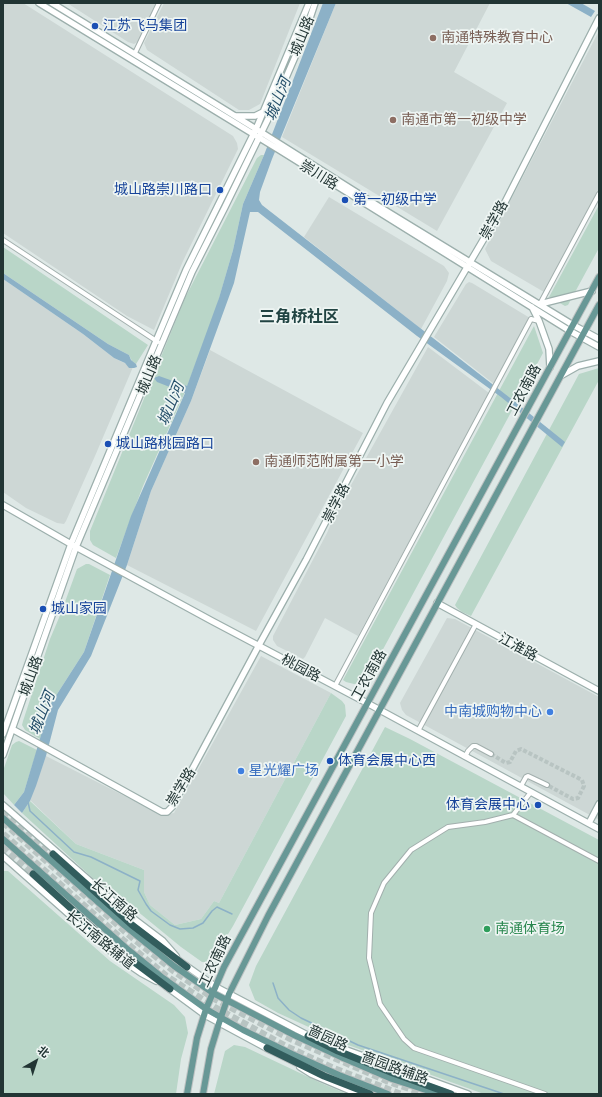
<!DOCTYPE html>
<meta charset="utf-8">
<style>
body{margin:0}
#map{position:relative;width:602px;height:1097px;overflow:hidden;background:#dee8e6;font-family:"Golos Text","Noto Sans SC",sans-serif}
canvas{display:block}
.frame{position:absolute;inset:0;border:4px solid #223534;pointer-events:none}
.north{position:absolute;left:16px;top:1041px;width:40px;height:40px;-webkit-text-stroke:3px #eef5f3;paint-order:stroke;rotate:39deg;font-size:11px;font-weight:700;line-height:16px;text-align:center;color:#223534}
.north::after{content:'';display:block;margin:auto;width:14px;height:18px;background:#223534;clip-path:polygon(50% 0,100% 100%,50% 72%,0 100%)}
</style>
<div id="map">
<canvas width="602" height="1097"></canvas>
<div class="frame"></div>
<div class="north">北</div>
</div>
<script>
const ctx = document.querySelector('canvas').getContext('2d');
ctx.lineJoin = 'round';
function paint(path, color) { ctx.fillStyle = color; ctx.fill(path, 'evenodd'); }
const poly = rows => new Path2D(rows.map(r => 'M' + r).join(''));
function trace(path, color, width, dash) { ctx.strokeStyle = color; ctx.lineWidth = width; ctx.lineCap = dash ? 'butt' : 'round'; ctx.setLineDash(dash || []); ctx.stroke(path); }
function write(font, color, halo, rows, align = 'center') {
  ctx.font = font + ' "Golos Text","Noto Sans SC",sans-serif'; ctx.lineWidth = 3.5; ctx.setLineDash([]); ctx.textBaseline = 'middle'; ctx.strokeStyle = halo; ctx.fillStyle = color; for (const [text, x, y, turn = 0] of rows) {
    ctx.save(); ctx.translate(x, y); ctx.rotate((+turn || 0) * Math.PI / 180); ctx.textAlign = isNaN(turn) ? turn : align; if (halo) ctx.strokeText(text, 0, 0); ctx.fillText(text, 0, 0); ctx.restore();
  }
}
const built = poly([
 [3,3,23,3,233,136,237,143,238,149,183,261,154,330,127,316,3,233],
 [67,3,156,3,139,41,134,44,128,42],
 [164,3,300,3,260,104,249,110,239,110,147,50,144,43],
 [336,3,490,3,454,72,507,103,437,231,282,137],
 [599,31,599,190,544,292,491,261,485,249],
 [329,197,444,266,449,273,447,281,421,329,304,237],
 [3,279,83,334,114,358,133,367,95,456,66,521,64,524,57,523,26,508,3,492],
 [469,282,472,283,530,318,494,384,434,337,466,284],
 [428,347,489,393,358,636,325,618,305,657,303,659,277,646,273,640,273,636,327,533,336,512],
 [210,350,363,433,256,631,127,565,151,491,191,401],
 [447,618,455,619,599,697,599,820,406,715,402,710,400,703],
 [261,656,331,693,219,903,214,901,201,919,175,925,150,905,144,892,144,870,76,844,30,800,46,756,162,815,174,813]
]);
const green = poly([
 [261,155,264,155,243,204,233,250,216,309,185,392,143,486,116,558,93,545,90,540,90,531,185,298,257,158],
 [599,205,599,248,568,305,565,306,549,297],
 [3,247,148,345,136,364,132,361,129,355,108,344,3,273],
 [534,326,543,353,367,679,360,683,354,684,346,682,343,680],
 [599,368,599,380,471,616,462,612,457,608,455,605,579,374],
 [86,564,89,564,110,575,84,652,50,705,40,739,25,730,22,725,23,721,50,639,61,613,77,569],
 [331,693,342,701,345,705,346,716,233,926,211,962,202,962,181,947,120,897,97,882,22,813,30,801,76,844,144,870,144,892,150,905,175,925,201,919,214,901,219,903],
 [385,727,410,739,599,840,599,1094,484,1094,348,1045,278,1013,255,1000,249,985,256,966],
 [19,741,37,750,24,792,14,805,3,793,3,771,12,745,16,742],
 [3,871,8,871,110,961,174,1005,185,1017,188,1033,181,1059,176,1094,3,1094],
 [234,1045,245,1047,321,1083,347,1094,214,1094,225,1051]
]);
const water = poly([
 [323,3,336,3,272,159,260,192,259,200,262,205,514,401,565,442,562,447,501,397,417,336,258,212,250,212,234,283,191,401,151,491,127,565,91,656,58,710,46,756,36,786,30,801,22,813,14,805,24,792,50,705,84,652,131,516,185,393,157,382,154,378,159,376,187,386,219,298,233,250,243,204,264,155],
 [566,3,581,3,595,11,591,17],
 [3,273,108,344,129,355,131,360,136,364,137,367,134,368,129,368,125,363,114,358,83,334,3,279]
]);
const stream = poly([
 [28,802,30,811,74,852,91,857,140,881,138,890,146,904,151,911,170,925,180,929,193,928,203,923,212,911,217,907,232,914],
 [273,983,278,998,289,1010,301,1018,358,1045,504,1094]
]);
const streetTunnel = poly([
 [491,754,506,763,510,762,516,751,521,749,582,780,584,786,578,798,573,799,547,785]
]);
const highwayTunnel = poly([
 [3,811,53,854],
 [3,822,128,934,174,971,215,999,289,1038,390,1082,426,1094],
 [3,834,124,941,166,976,214,1007,285,1046,335,1069,400,1094],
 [3,846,33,874]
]);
const street = poly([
 [135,53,159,3],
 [3,240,158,342],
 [540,304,599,194],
 [335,686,531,319,539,321],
 [418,731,476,624],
 [465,757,468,751,473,746,476,746,491,754],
 [521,786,526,777,528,776,547,785],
 [531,792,513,815,485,822,448,827,411,850,384,883,371,913,369,958,380,1004,404,1039,414,1048,545,1094],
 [513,815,599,861]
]);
const secondary = poly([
 [39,3,281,151,570,331,599,347],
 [52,3,256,129,378,206,573,325,599,339],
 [236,116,255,116,263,112],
 [540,304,592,291],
 [532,307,539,321,549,349,550,367],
 [562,375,578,366,599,361],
 [3,505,76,547,212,621,367,703,599,829],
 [437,603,599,691],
 [12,729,162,812,167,812,172,807,259,645,306,560,387,403,502,208,599,18],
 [3,734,71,544,156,341,186,270,256,129,309,3],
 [3,755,76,547,192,272,225,207,269,117,304,36,315,3],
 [3,805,130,916,163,941,176,956],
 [589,823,599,804],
 [3,856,116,956,141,973,156,981],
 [185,965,216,987,311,1037],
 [167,987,205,1015,270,1050],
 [330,1044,468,1094],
 [300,1067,311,1074,358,1094]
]);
const primary = poly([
 [3,818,125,926,174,966,213,993,294,1035,343,1058,392,1079,438,1094],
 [3,839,125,947,163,978,206,1009,243,1030,292,1054,339,1075,388,1094],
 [187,1094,197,1038,206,1009,224,967,599,277],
 [203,1094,211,1049,219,1023,229,994,268,916,599,305]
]);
const highway = poly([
 [53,854,132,925,187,967],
 [33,874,110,944,170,989],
 [308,1036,338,1051,393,1073,451,1094],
 [267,1048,324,1076,370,1094]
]);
const markers = [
 [95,26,4,"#1a4fb4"],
 [433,38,4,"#8d6e63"],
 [393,120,4,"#8d6e63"],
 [220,190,4,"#1a4fb4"],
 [345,200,4,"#1a4fb4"],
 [108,444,4,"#1a4fb4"],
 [256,462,4,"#8d6e63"],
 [43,609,4,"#1a4fb4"],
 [550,712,4,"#3f7fe0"],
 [330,761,4,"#1a4fb4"],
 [241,771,4,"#3f7fe0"],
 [538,805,4,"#1a4fb4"],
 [487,929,4,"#2e9e5b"]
];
const transitNames = [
 ["江苏飞马集团",103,26],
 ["城山路崇川路口",212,190,"right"],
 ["第一初级中学",353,200],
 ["城山路桃园路口",116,444],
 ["城山家园",51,609],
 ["体育会展中心西",338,761],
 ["体育会展中心",530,805,"right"]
];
const streetNames = [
 ["城山路",302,36,-68],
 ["崇川路",319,175,32],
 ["崇学路",494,220,-61],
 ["城山路",149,375,-67],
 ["工农南路",524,390,-62],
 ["崇学路",336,503,-63],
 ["江淮路",518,647,29],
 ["桃园路",301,668,28],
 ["工农南路",369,675,-61],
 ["城山路",31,676,-70],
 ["崇学路",181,787,-59],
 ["长江南路",114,900,41],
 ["长江南路辅道",100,940,39],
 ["工农南路",215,961,-65],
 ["啬园路",328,1038,25],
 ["啬园路辅路",395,1068,20]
];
const educationNames = [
 ["南通特殊教育中心",441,38],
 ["南通市第一初级中学",401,120],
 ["南通师范附属第一小学",264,462]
];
const shopNames = [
 ["中南城购物中心",542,712],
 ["星光耀广场",249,771,"left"]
];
const leisureNames = [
 ["南通体育场",495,929]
];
const waterNames = [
 ["城山河",278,99,-68],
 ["城山河",171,404,-67],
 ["城山河",42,713,-68]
];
const quarterNames = [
 ["三角桥社区",299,317]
];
paint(built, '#cdd7d5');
paint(green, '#b9d6c8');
paint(water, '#8cb1c7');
trace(stream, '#8cb1c7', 1.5);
trace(streetTunnel, '#b8c4c2', 4, [4, 2]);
trace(highwayTunnel, '#b8c4c2', 7, [7, 3.5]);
trace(street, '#a2afad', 6);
trace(secondary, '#9cafac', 8);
trace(primary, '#bdc2c2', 8);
trace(highway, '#bdc2c2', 9);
trace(street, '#fff', 4);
trace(secondary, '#fff', 5.5);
trace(primary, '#689896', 6);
trace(highway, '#325d5d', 7);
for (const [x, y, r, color] of markers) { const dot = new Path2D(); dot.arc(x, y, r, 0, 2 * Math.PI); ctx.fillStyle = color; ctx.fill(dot); trace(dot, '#eef5f3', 1.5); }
write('14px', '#164399', '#eef5f3', transitNames, 'left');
write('14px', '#223534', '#eef5f3', streetNames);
write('14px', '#785e54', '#eef5f3', educationNames, 'left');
write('14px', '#366cbe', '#eef5f3', shopNames, 'right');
write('14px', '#27864d', '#eef5f3', leisureNames, 'left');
write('italic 15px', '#244e69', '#eef5f3', waterNames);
write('bold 16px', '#214443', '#eef5f3', quarterNames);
</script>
